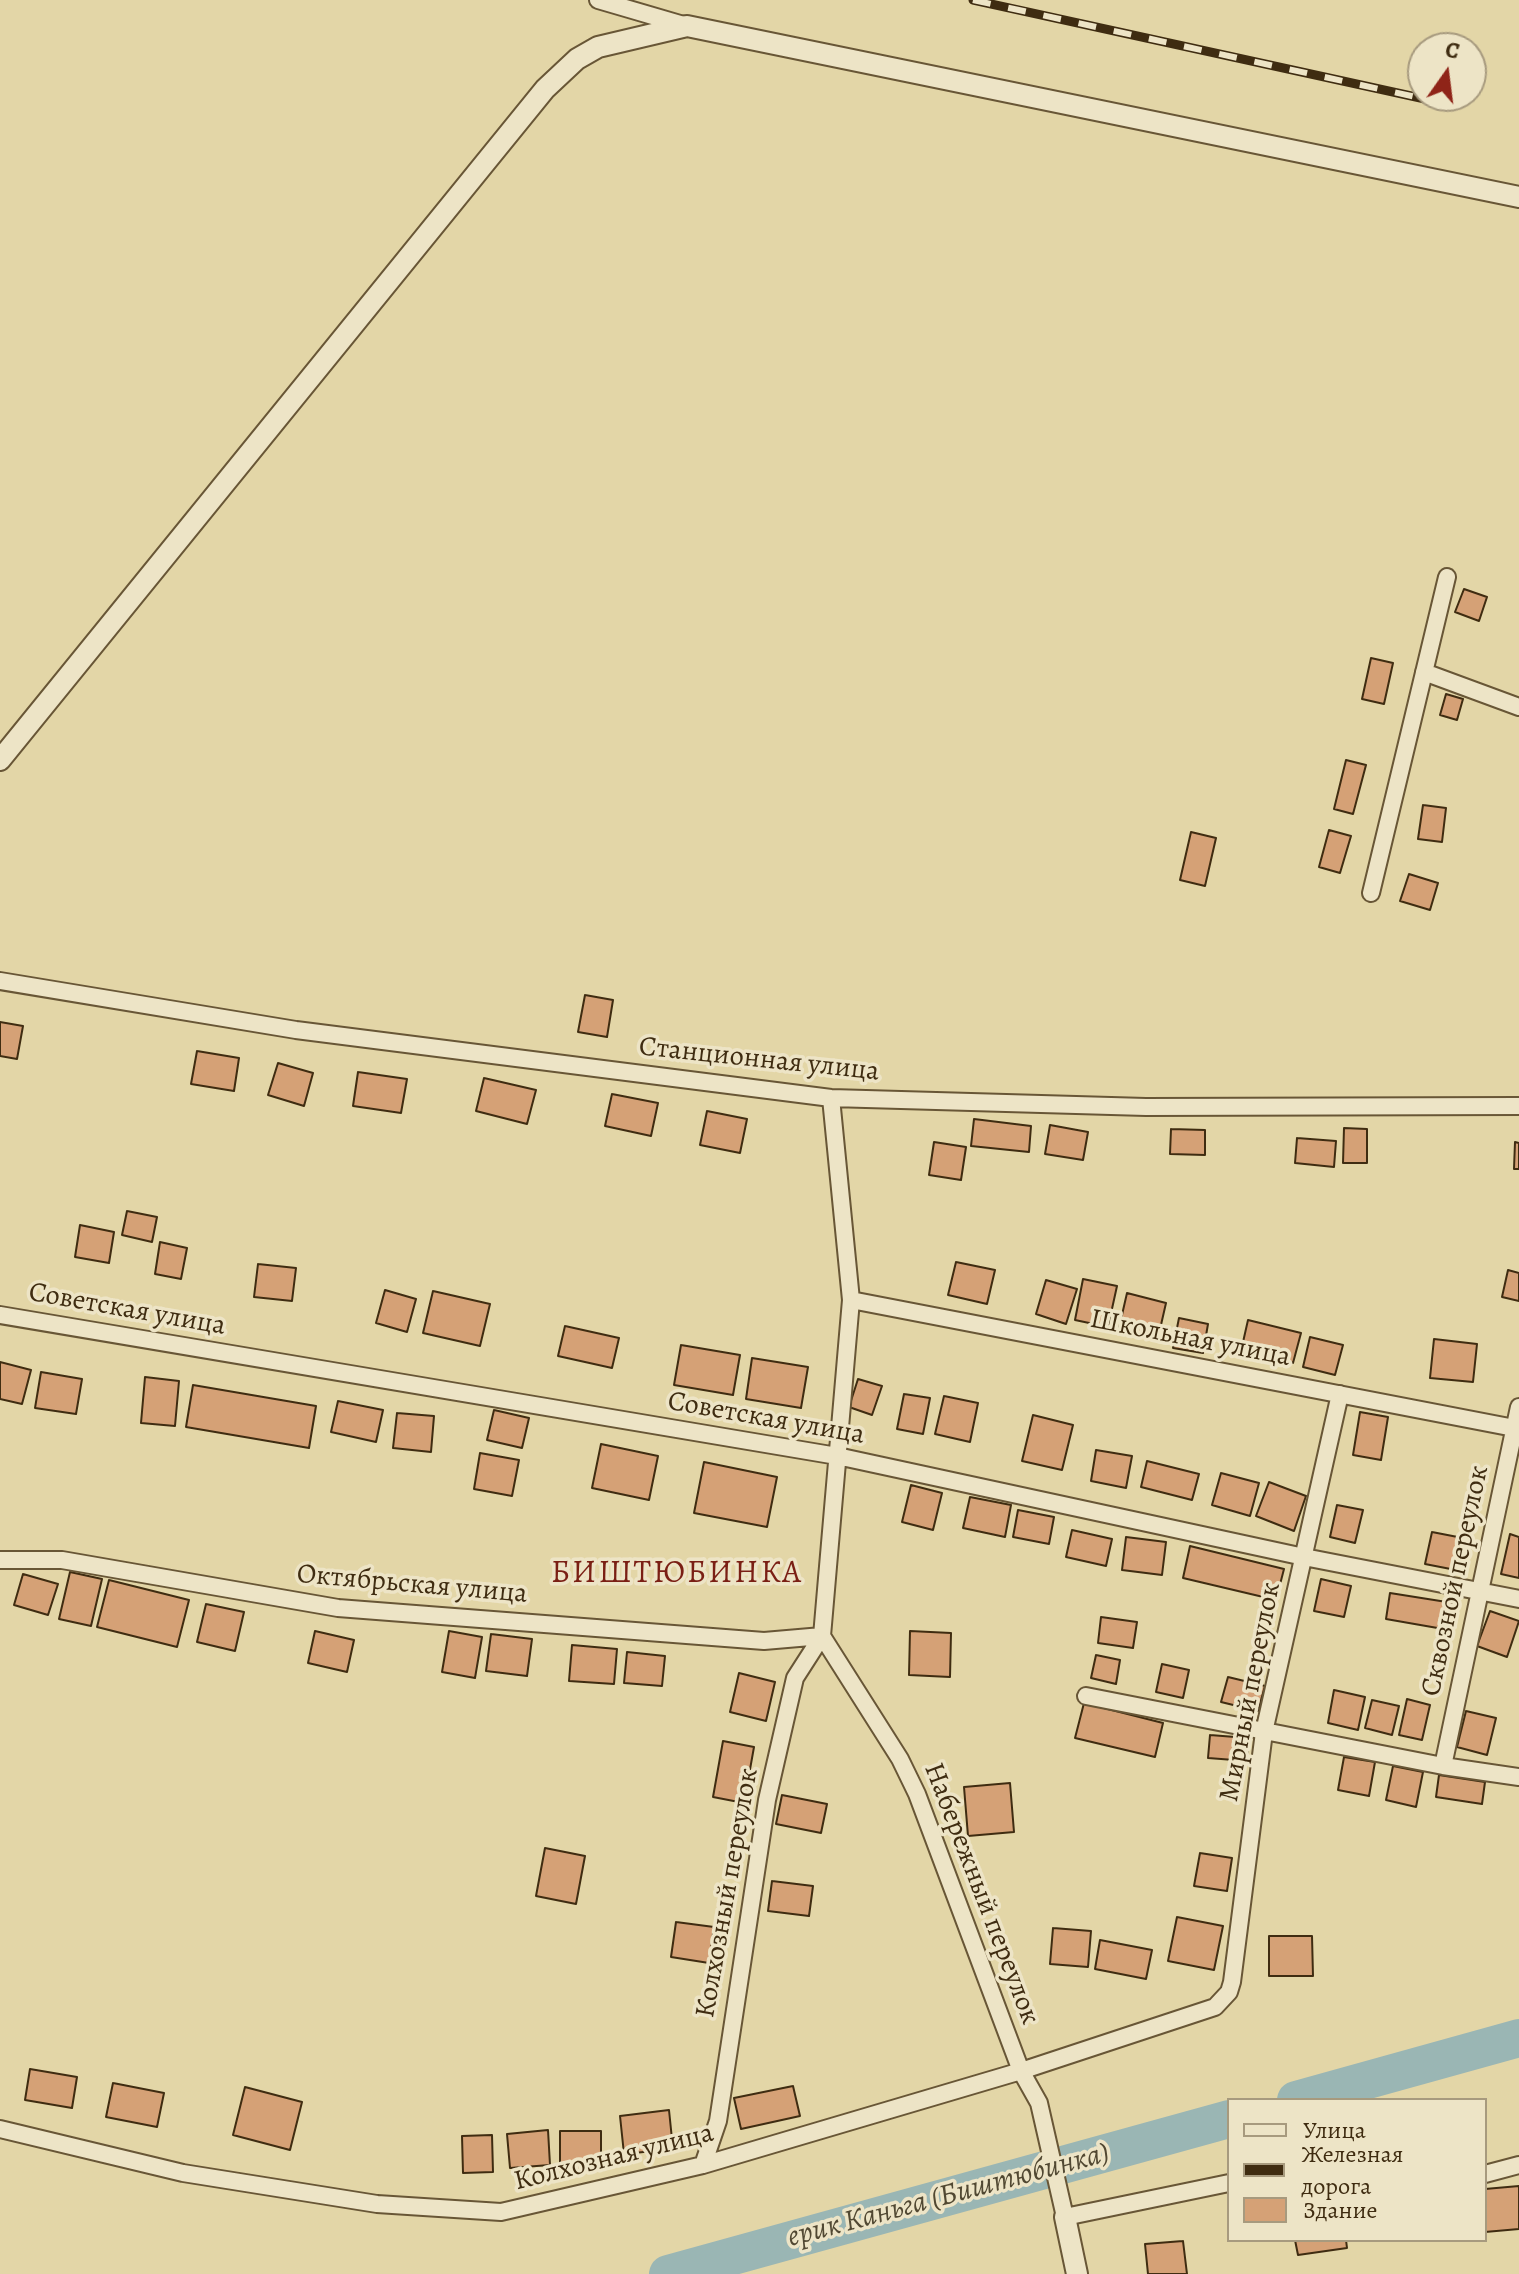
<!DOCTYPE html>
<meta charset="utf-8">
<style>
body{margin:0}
#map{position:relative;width:1519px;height:2274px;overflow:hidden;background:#e3d6a7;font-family:Alegreya,serif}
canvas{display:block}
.legend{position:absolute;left:1227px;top:2098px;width:260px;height:144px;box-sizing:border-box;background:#ede4c6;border:2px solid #a79a7e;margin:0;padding:10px 14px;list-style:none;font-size:24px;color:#3f2c11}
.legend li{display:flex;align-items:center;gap:16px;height:40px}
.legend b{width:40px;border:2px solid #a79a7e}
.north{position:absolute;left:1407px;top:32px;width:80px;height:80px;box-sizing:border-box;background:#ede4c6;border:2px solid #a79a7e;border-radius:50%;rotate:14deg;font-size:22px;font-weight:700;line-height:32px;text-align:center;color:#3f2c11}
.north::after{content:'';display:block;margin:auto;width:28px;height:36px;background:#8f2418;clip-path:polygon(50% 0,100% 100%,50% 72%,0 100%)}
</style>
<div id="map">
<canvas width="1519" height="2274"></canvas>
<ul class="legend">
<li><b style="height:10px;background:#ede4c6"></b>Улица</li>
<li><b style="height:10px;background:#3f2c11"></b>Железная дорога</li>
<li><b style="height:22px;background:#d5a176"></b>Здание</li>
</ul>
<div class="north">С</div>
</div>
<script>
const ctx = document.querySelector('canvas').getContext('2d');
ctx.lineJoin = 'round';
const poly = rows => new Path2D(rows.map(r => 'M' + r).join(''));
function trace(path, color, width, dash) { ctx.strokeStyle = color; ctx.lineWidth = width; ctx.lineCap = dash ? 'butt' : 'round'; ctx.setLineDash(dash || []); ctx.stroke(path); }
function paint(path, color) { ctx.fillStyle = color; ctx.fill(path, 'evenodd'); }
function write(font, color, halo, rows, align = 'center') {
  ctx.font = font + ' Alegreya,serif'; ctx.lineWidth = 7; ctx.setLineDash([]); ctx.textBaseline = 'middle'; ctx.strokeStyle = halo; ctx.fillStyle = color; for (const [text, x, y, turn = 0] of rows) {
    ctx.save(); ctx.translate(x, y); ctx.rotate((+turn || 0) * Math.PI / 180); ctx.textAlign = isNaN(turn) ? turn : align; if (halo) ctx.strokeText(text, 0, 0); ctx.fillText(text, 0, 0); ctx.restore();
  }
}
const river = poly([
 [1296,2100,1519,2038],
 [668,2274,1229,2119]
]);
const building = poly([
 [1464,589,1487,597,1479,621,1455,612,1464,589],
 [1371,658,1393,663,1384,704,1362,699,1371,658],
 [1446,694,1463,699,1457,720,1440,715,1446,694],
 [1346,760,1366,765,1353,814,1334,809,1346,760],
 [1423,805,1446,808,1442,842,1418,839,1423,805],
 [1329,830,1351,836,1340,873,1319,867,1329,830],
 [1191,832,1216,838,1205,886,1180,880,1191,832],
 [1409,874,1438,883,1430,910,1400,901,1409,874],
 [585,995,613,1000,607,1037,578,1032,585,995],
 [0,1022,23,1026,17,1059,0,1056,0,1022],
 [197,1051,239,1058,234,1091,191,1084,197,1051],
 [278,1063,313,1073,304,1106,268,1095,278,1063],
 [358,1072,407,1079,401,1113,353,1106,358,1072],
 [484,1078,536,1090,527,1124,476,1111,484,1078],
 [612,1094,658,1103,651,1136,605,1126,612,1094],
 [707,1111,747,1119,740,1153,700,1145,707,1111],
 [974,1119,1031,1126,1029,1152,971,1146,974,1119],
 [1050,1125,1088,1132,1083,1160,1045,1154,1050,1125],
 [1344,1128,1367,1129,1367,1163,1343,1163,1344,1128],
 [1171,1129,1205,1130,1205,1155,1170,1154,1171,1129],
 [1297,1138,1336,1141,1334,1167,1295,1163,1297,1138],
 [934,1142,966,1147,961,1180,929,1175,934,1142],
 [1515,1142,1519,1143,1519,1169,1514,1169,1515,1142],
 [127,1211,157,1217,152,1242,122,1235,127,1211],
 [80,1225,114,1232,109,1263,75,1257,80,1225],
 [160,1242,187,1248,181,1279,155,1274,160,1242],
 [956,1262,995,1270,987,1304,948,1295,956,1262],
 [258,1264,296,1268,292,1301,254,1297,258,1264],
 [1508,1270,1519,1273,1519,1301,1502,1297,1508,1270],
 [1083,1279,1117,1286,1108,1327,1075,1320,1083,1279],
 [1046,1280,1077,1289,1066,1324,1036,1314,1046,1280],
 [385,1290,416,1299,407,1332,376,1323,385,1290],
 [433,1291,490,1304,480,1346,423,1333,433,1291],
 [1127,1293,1166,1303,1158,1338,1119,1328,1127,1293],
 [1179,1318,1208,1324,1203,1353,1173,1348,1179,1318],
 [1248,1320,1301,1333,1293,1363,1241,1351,1248,1320],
 [565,1326,619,1338,612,1368,558,1356,565,1326],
 [1310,1337,1343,1345,1335,1375,1303,1367,1310,1337],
 [1434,1339,1477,1344,1473,1382,1430,1378,1434,1339],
 [681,1345,740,1355,733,1395,674,1385,681,1345],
 [752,1358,808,1367,801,1408,746,1399,752,1358],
 [0,1362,31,1370,22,1404,0,1399,0,1362],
 [41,1372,82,1379,76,1414,35,1408,41,1372],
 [145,1377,179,1381,175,1426,141,1423,145,1377],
 [858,1379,882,1386,872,1415,849,1407,858,1379],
 [193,1385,316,1406,309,1448,186,1427,193,1385],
 [904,1394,930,1398,923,1434,897,1429,904,1394],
 [944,1396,978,1403,970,1442,935,1434,944,1396],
 [338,1401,383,1410,376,1442,331,1432,338,1401],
 [494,1410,529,1418,522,1448,487,1440,494,1410],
 [1360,1412,1388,1417,1381,1460,1353,1455,1360,1412],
 [397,1413,434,1416,431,1452,393,1448,397,1413],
 [1033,1415,1073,1425,1062,1470,1022,1461,1033,1415],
 [601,1444,658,1456,649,1500,592,1488,601,1444],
 [1096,1450,1132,1456,1126,1488,1091,1481,1096,1450],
 [480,1453,519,1460,512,1496,474,1489,480,1453],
 [1147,1461,1199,1474,1192,1500,1141,1487,1147,1461],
 [704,1462,777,1477,767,1527,694,1513,704,1462],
 [1221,1473,1259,1483,1250,1516,1212,1505,1221,1473],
 [1269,1482,1306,1496,1294,1531,1256,1516,1269,1482],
 [911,1485,942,1493,933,1530,902,1522,911,1485],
 [970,1497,1011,1505,1005,1537,963,1528,970,1497],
 [1337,1505,1363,1510,1355,1543,1330,1537,1337,1505],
 [1018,1510,1054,1517,1049,1544,1013,1537,1018,1510],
 [1072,1530,1112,1539,1106,1566,1066,1557,1072,1530],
 [1432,1532,1473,1540,1466,1572,1425,1564,1432,1532],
 [1510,1534,1519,1537,1519,1578,1501,1574,1510,1534],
 [1126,1537,1166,1542,1162,1575,1122,1570,1126,1537],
 [1190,1546,1284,1569,1276,1600,1183,1578,1190,1546],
 [70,1572,102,1579,91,1626,59,1619,70,1572],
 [23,1574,58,1584,48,1615,14,1605,23,1574],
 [1321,1579,1351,1586,1344,1617,1314,1611,1321,1579],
 [109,1580,189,1600,177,1647,97,1627,109,1580],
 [1390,1593,1453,1603,1449,1630,1386,1619,1390,1593],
 [206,1604,244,1612,235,1651,197,1642,206,1604],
 [1490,1611,1519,1621,1507,1657,1477,1646,1490,1611],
 [1101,1617,1137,1622,1133,1648,1098,1643,1101,1617],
 [315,1631,354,1640,347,1672,308,1663,315,1631],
 [449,1631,482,1637,475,1678,442,1672,449,1631],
 [910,1631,951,1633,950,1677,909,1675,910,1631],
 [491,1634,532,1639,527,1676,486,1671,491,1634],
 [572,1645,617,1649,614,1684,569,1681,572,1645],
 [627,1652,665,1656,662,1686,624,1683,627,1652],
 [1096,1655,1120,1660,1116,1684,1091,1678,1096,1655],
 [1162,1664,1189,1670,1183,1698,1156,1692,1162,1664],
 [739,1673,775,1682,766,1721,730,1712,739,1673],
 [1228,1677,1265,1686,1258,1711,1221,1702,1228,1677],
 [1334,1690,1365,1697,1358,1730,1328,1723,1334,1690],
 [1407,1699,1430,1705,1422,1740,1399,1735,1407,1699],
 [1372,1700,1399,1706,1392,1735,1365,1728,1372,1700],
 [1084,1703,1163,1723,1155,1757,1075,1738,1084,1703],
 [1466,1711,1496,1718,1487,1755,1457,1747,1466,1711],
 [1210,1735,1248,1738,1247,1761,1208,1758,1210,1735],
 [723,1741,754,1747,744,1803,713,1797,723,1741],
 [1344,1757,1375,1762,1369,1796,1338,1790,1344,1757],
 [1393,1766,1423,1772,1416,1807,1386,1800,1393,1766],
 [1439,1775,1485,1782,1482,1804,1436,1797,1439,1775],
 [1010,1783,1014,1832,968,1836,964,1787,1010,1783],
 [782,1795,827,1804,821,1833,776,1824,782,1795],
 [545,1848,585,1856,576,1904,536,1896,545,1848],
 [1200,1853,1232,1858,1227,1891,1194,1886,1200,1853],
 [772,1881,813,1886,809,1916,768,1911,772,1881],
 [1177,1917,1223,1926,1214,1970,1168,1961,1177,1917],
 [676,1922,714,1927,709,1963,671,1957,676,1922],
 [1053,1928,1091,1931,1088,1967,1050,1964,1053,1928],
 [1269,1936,1312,1936,1313,1976,1269,1976,1269,1936],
 [1100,1940,1152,1950,1146,1979,1095,1969,1100,1940],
 [30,2069,77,2077,72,2108,25,2100,30,2069],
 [113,2083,164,2093,157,2127,106,2117,113,2083],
 [793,2086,800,2116,741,2129,734,2098,793,2086],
 [245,2087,302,2102,290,2150,233,2135,245,2087],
 [669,2110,673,2149,624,2154,620,2116,669,2110],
 [548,2130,550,2165,510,2168,507,2134,548,2130],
 [560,2131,601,2131,601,2169,560,2170,560,2131],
 [492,2135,493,2172,463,2173,462,2136,492,2135],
 [1519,2186,1519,2229,1485,2232,1485,2189,1519,2186],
 [1295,2240,1346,2240,1347,2248,1298,2255,1295,2240],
 [1183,2241,1187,2274,1148,2274,1145,2244,1183,2241]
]);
const minor = poly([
 [598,0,687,26],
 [1424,672,1519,707],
 [1371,893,1447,577],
 [0,981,296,1030,831,1098,1146,1107,1519,1106],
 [831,1098,851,1300,822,1636,900,1759,917,1794,1021,2071,1039,2103,1065,2217,1229,2183],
 [851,1300,1519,1429],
 [0,1315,837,1456,1304,1557,1519,1599],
 [0,1560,62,1560,338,1608,764,1641,822,1636],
 [1086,1696,1443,1766,1519,1777],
 [1443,1766,1519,1407],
 [0,2129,183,2173,377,2204,501,2212,703,2165,1021,2071,1215,2007,1229,1992,1232,1982,1264,1732,1340,1394],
 [703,2165,718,2121,767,1800,795,1678,822,1636],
 [1485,2174,1519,2165]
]);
const tertiary = poly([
 [0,760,545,89,577,59,598,47,687,26,1519,197],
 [1065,2217,1077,2274]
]);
const rail = poly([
 [973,0,1425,99]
]);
const streetNames = [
 ["Станционная улица",759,1060,6],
 ["Советская улица",127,1310,10],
 ["Школьная улица",1190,1339,11],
 ["Советская улица",766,1419,10],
 ["Сквозной переулок",1456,1581,-78],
 ["Октябрьская улица",412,1585,5],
 ["Мирный переулок",1251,1692,-79],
 ["Колхозный переулок",728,1893,-80],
 ["Набережный переулок",981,1894,69],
 ["Колхозная улица",614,2158,-14]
];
const waterNames = [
 ["ерик Каньга (Биштюбинка)",949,2196,-15]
];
const quarterNames = [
 ["БИШТЮБИНКА",677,1574]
];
trace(river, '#9ab6b4', 38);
paint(building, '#d5a176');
trace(building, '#3f2c11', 2);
trace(minor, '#685636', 20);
trace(tertiary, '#685636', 24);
trace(minor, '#ede4c6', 16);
trace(tertiary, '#ede4c6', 20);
trace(rail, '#3f2c11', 9);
trace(rail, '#ede4c6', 6, [18]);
write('28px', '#3f2c11', '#ede4c6', streetNames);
write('italic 30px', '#514832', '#ede4c6', waterNames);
ctx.letterSpacing = '2px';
write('32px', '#7a1f14', '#ede4c6', quarterNames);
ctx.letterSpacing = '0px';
</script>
